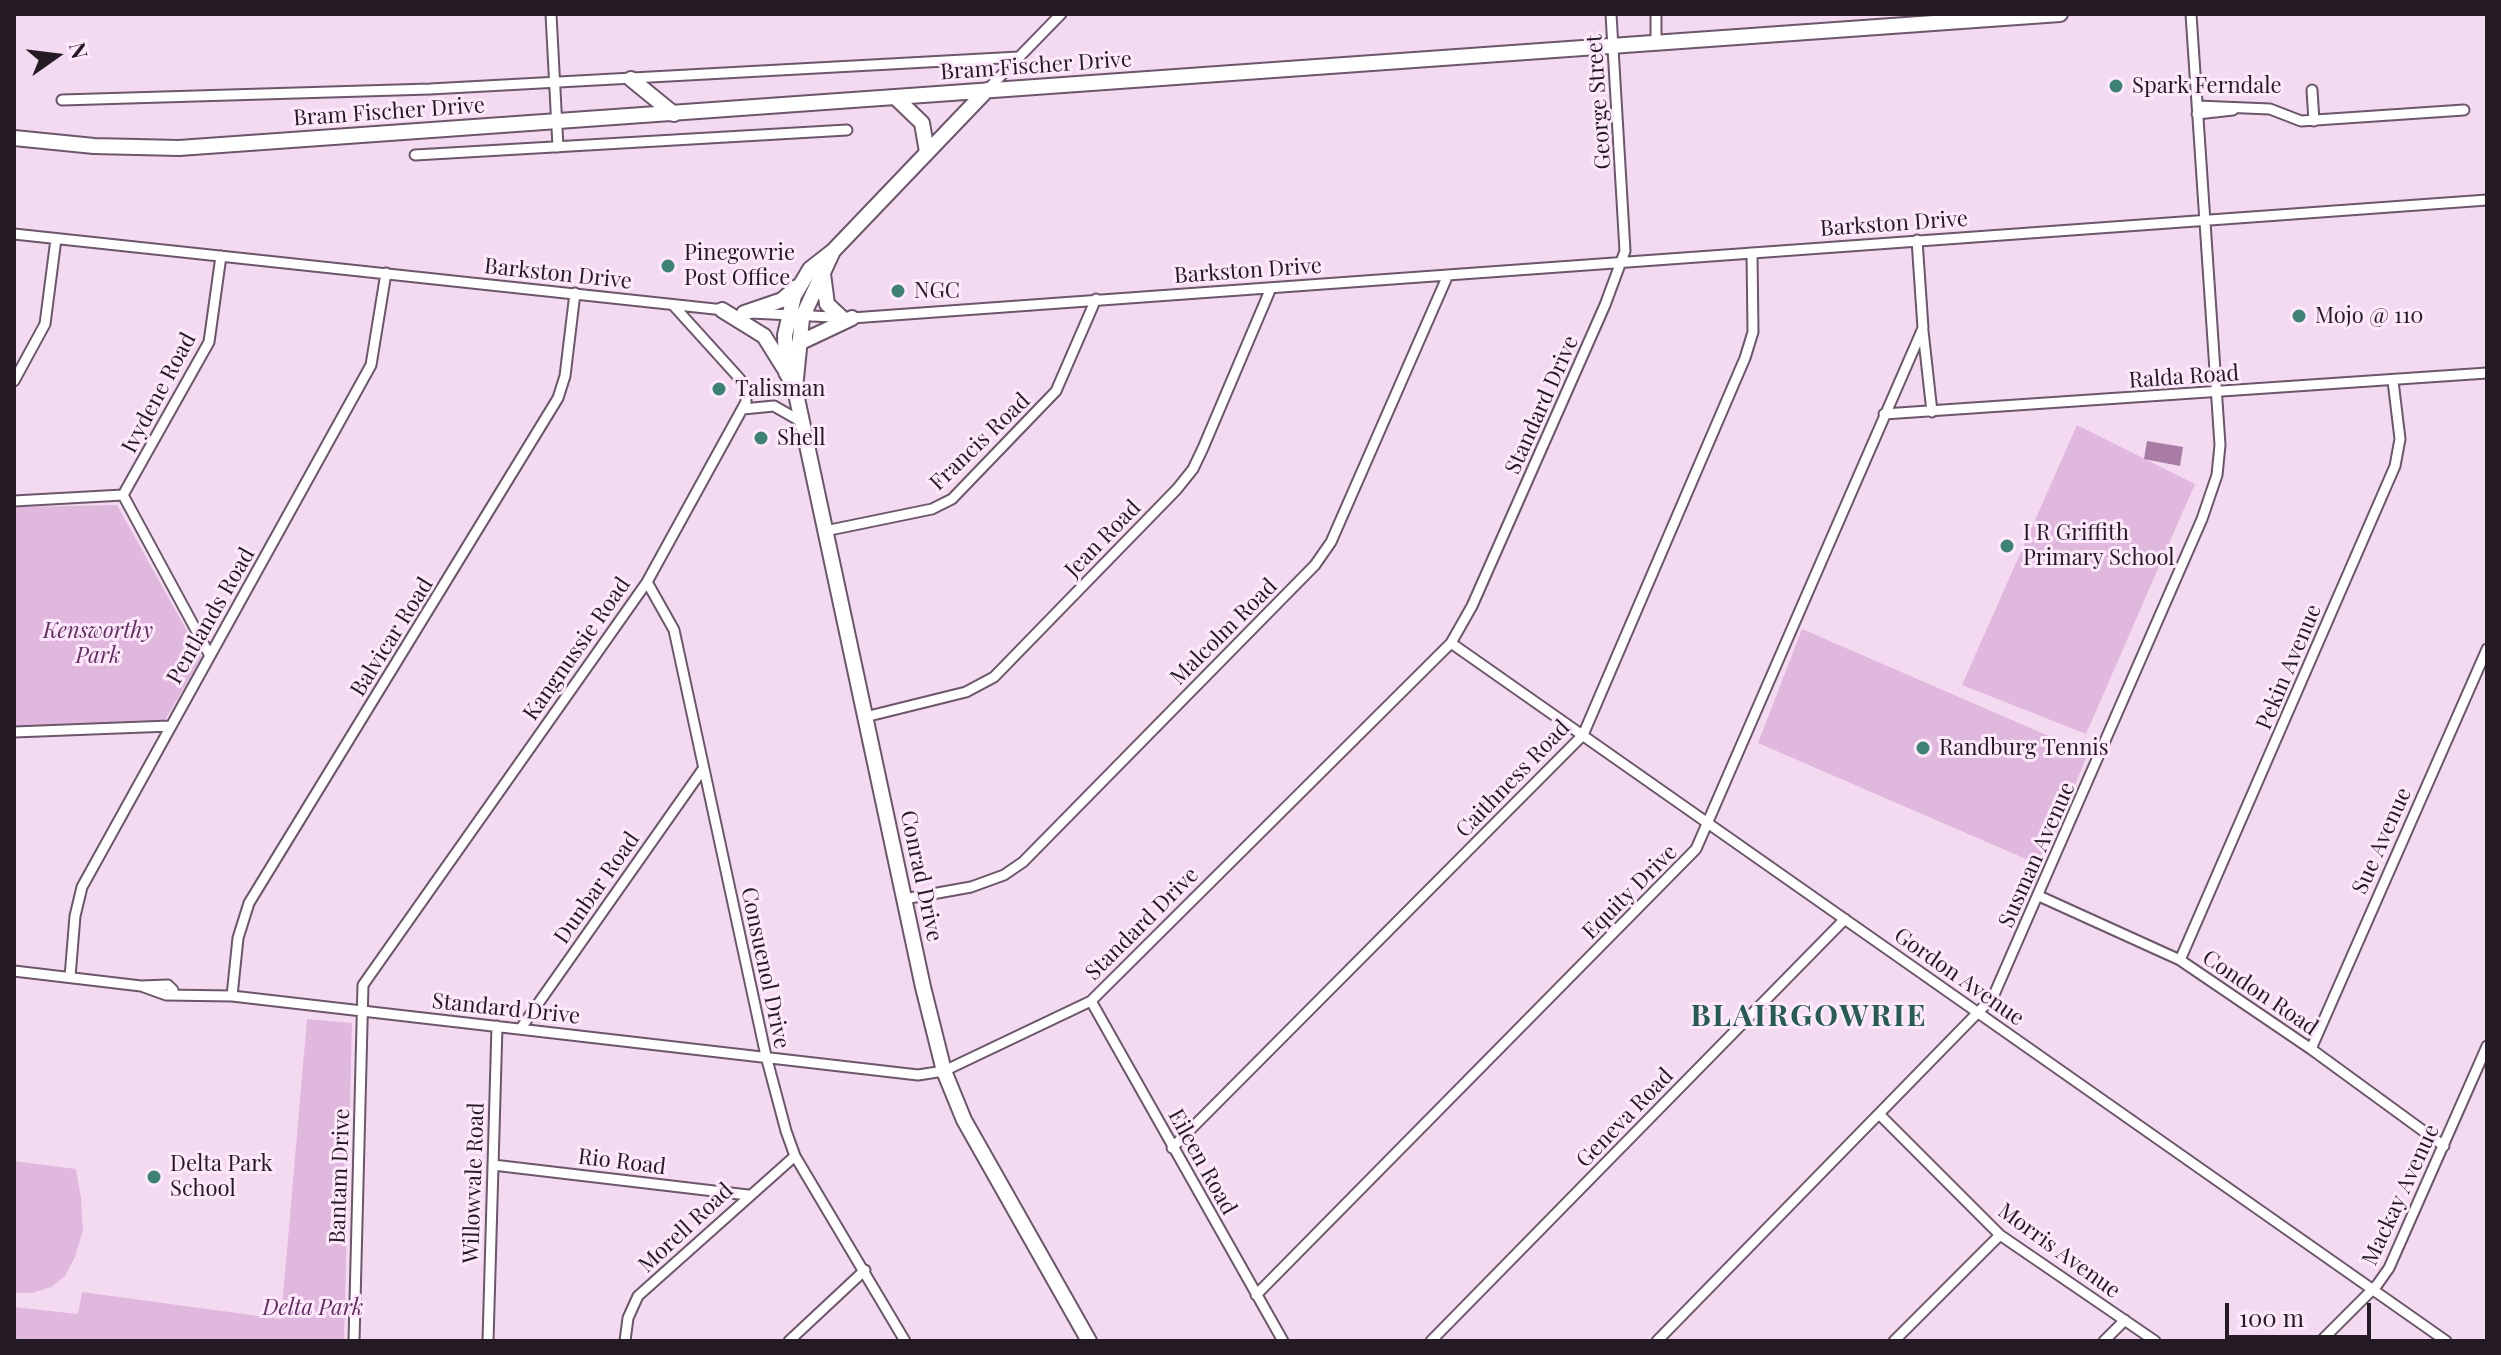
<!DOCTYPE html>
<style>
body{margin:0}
#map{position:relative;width:2501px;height:1355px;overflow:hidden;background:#f4daf1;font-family:"Playfair Display",serif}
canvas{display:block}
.frame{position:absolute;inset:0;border:16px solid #241a23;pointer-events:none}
.north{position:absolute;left:16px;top:16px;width:80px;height:80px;-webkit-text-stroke:6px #fee9fc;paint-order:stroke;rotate:76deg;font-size:22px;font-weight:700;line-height:32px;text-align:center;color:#241a23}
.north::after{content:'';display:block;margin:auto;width:28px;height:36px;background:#241a23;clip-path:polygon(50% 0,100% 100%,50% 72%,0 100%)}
.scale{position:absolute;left:2225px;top:1303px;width:146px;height:36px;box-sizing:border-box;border:4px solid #241a23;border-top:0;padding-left:10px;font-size:24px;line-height:28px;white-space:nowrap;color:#241a23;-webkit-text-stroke:6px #fee9fc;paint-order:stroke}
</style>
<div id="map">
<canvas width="2501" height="1355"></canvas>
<div class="frame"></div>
<div class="north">N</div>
<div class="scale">100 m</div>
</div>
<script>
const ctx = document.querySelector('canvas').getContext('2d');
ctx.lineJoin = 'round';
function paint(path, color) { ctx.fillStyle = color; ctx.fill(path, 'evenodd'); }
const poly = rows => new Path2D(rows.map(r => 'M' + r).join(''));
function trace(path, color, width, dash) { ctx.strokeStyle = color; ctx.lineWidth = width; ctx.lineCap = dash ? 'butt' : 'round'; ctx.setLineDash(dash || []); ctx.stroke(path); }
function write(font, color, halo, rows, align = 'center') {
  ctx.font = font + ' "Playfair Display",serif'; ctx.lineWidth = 6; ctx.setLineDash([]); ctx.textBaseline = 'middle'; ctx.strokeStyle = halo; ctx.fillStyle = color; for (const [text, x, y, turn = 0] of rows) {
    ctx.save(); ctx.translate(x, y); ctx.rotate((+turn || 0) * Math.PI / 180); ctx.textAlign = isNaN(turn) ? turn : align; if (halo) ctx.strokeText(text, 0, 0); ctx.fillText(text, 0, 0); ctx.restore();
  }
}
const green = poly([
 [2077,425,2195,484,2086,734,1962,685],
 [117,505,202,658,162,725,14,730,14,507],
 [1802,629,2088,753,2042,866,1758,743],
 [307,1019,352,1023,344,1341,14,1341,14,1307,78,1314,82,1292,281,1319],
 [14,1161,76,1169,81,1199,83,1230,75,1257,65,1276,51,1287,32,1293,14,1293]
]);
const water = poly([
 [2147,441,2183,447,2180,466,2144,459]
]);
const street = poly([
 [551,14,558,147],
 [1656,14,1656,43],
 [987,90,1061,14],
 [2312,90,2314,121],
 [62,100,430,89,1019,57],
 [2197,106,2270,109,2301,121,2464,110],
 [2197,114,2233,110],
 [415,155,847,130],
 [14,234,724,310],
 [751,313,852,318,2487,200],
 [1923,331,1932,412],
 [14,381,45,324,56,239],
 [743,409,774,406,802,422],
 [1884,414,2487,373],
 [123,495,209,342,221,256],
 [14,501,123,495,209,654],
 [825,531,932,509,952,499,1056,391,1096,299],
 [647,582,674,630,766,1056,786,1131,795,1156,905,1341],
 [1451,643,2446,1341],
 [865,717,966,692,994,677,1177,489,1193,469,1203,448,1271,288],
 [14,732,170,726],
 [2039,896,2180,960,2311,1049,2444,1146],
 [904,899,971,887,1004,875,1023,862,1315,565,1331,542,1448,275],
 [2180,960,2395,466,2400,439,2393,381],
 [14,971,141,986,168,985,173,990,170,994],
 [70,977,75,916,82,887,371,365,386,273],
 [141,986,166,995,232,996,918,1075,944,1071,1091,1001,1451,643,1472,606,1605,305,1625,251,1611,14],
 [232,996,238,938,249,903,558,398,565,376,575,293],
 [1091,1001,1283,1341],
 [521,1028,703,769],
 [2311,1049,2487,649],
 [1880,1115,2000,1235,2155,1341],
 [1172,1148,1583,735,1745,358,1753,332,1752,253],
 [493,1165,748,1195],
 [1256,1295,1696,849,1923,328,1917,240],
 [354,1341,363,985,647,582,746,402,746,389,740,379,673,305],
 [488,1341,497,1026],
 [625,1341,628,1318,638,1296,795,1156],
 [789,1341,865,1270],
 [1431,1341,1845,919],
 [1657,1341,1993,997,2202,519,2217,475,2220,445,2191,14],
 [1894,1341,2000,1235],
 [2104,1341,2125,1320],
 [2321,1341,2377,1285,2389,1268,2487,1046]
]);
const secondary = poly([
 [631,79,674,114],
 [896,98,922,123,927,152],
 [14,138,94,146,179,148,2060,14],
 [833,251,802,318,795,389,923,987,944,1071,964,1120,1089,1341],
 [823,274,827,304,842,318],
 [722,310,764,336,784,368],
 [744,313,782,300,797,287],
 [799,343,852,318],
 [795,388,786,372,785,335,794,296,810,269,833,251,987,90]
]);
const markers = [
 [2116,86,8,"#3e8276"],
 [668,266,8,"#3e8276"],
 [898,291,8,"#3e8276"],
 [2299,316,8,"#3e8276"],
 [719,389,8,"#3e8276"],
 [761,438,8,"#3e8276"],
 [2007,546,8,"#3e8276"],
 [1923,748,8,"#3e8276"],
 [154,1177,8,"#3e8276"]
];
const streetNames = [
 ["Bram Fischer Drive",1036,66,-4],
 ["George Street",1599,102,-94],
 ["Bram Fischer Drive",389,112,-4],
 ["Barkston Drive",1894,224,-4],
 ["Barkston Drive",1248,271,-4],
 ["Barkston Drive",558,274,6],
 ["Ralda Road",2184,377,-4],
 ["Ivydene Road",159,393,-62],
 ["Standard Drive",1542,405,-66],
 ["Francis Road",980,442,-44],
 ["Jean Road",1103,539,-46],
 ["Pentlands Road",211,616,-60],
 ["Malcolm Road",1224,632,-45],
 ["Balvicar Road",392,637,-58],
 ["Kangnussie Road",577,649,-55],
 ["Pekin Avenue",2289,667,-67],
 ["Caithness Road",1513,779,-46],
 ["Sue Avenue",2382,841,-66],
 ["Susman Avenue",2037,855,-66],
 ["Conrad Drive",921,876,78],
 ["Dunbar Road",597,888,-55],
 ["Equity Drive",1630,892,-45],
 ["Standard Drive",1142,924,-45],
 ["Consuenol Drive",765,968,78],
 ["Gordon Avenue",1959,977,35],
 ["Condon Road",2260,993,34],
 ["Standard Drive",506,1009,6],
 ["Geneva Road",1625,1118,-46],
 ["Rio Road",622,1162,7],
 ["Eileen Road",1202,1162,61],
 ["Bantam Drive",340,1176,-88],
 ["Willowvale Road",474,1183,-88],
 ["Mackay Avenue",2401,1195,-65],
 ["Morell Road",686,1228,-43],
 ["Morris Avenue",2059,1251,36]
];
const poiNames = [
 ["Spark Ferndale",2132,86],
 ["Pinegowrie",684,253],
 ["Post Office",684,278],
 ["NGC",914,291],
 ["Mojo @ 110",2315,316],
 ["Talisman",735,389],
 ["Shell",777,438],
 ["I R Griffith",2023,533],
 ["Primary School",2023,558],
 ["Randburg Tennis",1939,748],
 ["Delta Park",170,1164],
 ["School",170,1189]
];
const parkNames = [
 ["Kensworthy",98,631],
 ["Park",98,656],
 ["Delta Park",313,1308]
];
const districtNames = [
 ["BLAIRGOWRIE",1809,1017]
];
paint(green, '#e1b8dd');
paint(water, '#a97ca5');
trace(street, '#6c566a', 13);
trace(secondary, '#6c566a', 18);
trace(street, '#fff', 9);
trace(secondary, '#fff', 14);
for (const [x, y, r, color] of markers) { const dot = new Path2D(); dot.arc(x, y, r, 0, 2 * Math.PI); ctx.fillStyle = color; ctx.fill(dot); trace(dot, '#fee9fc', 3); }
write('22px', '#241a23', '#fee9fc', streetNames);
write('22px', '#241a23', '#fee9fc', poiNames, 'left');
write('italic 22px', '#642c61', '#fee9fc', parkNames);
ctx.letterSpacing = '2px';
write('bold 30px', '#255c53', '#fee9fc', districtNames);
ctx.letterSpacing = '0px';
</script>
